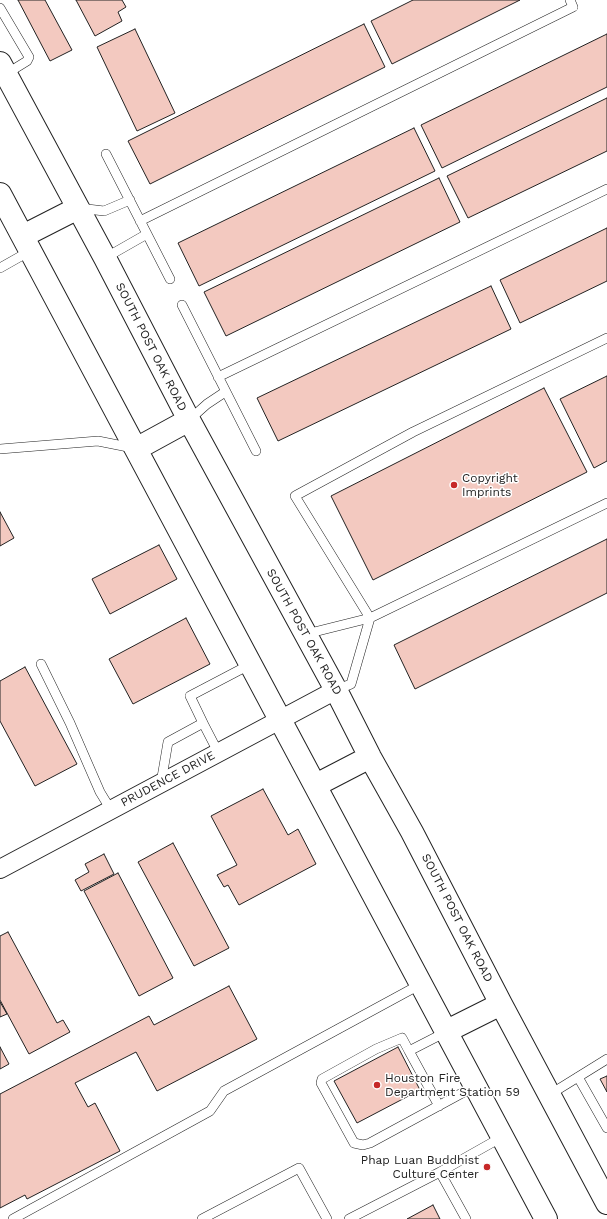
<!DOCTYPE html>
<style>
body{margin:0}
canvas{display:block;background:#fff}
</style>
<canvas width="607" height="1219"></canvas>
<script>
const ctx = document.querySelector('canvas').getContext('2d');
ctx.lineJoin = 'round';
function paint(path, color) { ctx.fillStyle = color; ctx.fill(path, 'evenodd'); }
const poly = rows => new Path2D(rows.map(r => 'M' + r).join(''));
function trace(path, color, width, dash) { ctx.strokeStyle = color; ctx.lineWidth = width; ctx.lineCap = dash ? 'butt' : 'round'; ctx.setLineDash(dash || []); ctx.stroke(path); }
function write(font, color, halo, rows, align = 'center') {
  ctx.font = font + ' "Work Sans",sans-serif'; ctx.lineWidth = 3; ctx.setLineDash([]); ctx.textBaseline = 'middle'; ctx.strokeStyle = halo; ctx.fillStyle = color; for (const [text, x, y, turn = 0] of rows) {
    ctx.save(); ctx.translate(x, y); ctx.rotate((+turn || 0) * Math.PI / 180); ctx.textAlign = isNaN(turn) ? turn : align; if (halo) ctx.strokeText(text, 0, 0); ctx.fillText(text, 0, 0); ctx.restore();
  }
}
const building = poly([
 [18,0,45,0,72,50,50,61,18,0],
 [76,0,122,0,126,7,118,12,122,21,95,36,76,0],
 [413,0,520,0,392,64,371,21,413,0],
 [364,24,385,67,150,184,128,141,364,24],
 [135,29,175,113,137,131,97,47,135,29],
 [607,34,607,87,442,168,421,125,607,34],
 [607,98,607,151,468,218,447,176,607,98],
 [414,128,435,171,199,286,178,243,414,128],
 [439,178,460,222,226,336,204,292,439,178],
 [607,228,607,281,520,323,500,280,607,228],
 [491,286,511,329,278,441,257,398,491,286],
 [607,376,607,461,594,468,560,399,607,376],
 [544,388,587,472,373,580,331,496,544,388],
 [0,512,14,538,0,546,0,512],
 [607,539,607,593,415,689,394,645,607,539],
 [159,545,177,579,110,614,92,579,159,545],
 [186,618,210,664,133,704,109,659,186,618],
 [25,667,77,764,35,786,0,721,0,681,25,667],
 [263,789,288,835,298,829,316,864,239,905,228,885,224,887,217,875,237,865,211,816,263,789],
 [173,843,229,948,194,966,138,862,173,843],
 [104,854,114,874,81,891,75,880,89,872,85,864,104,854],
 [118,873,173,978,139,996,84,891,118,873],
 [8,932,57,1023,63,1020,70,1032,29,1054,0,1000,0,936,8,932],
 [229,986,257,1039,157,1091,136,1052,75,1083,88,1107,95,1103,120,1151,27,1199,25,1195,0,1208,0,1094,149,1016,154,1025,229,986],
 [0,1002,7,1014,0,1017,0,1002],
 [0,1047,9,1064,0,1069,0,1047],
 [398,1047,420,1090,357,1123,334,1081,398,1047],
 [607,1076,607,1092,600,1079,607,1076],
 [433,1205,440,1219,407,1219,433,1205]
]);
const lane = poly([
 [0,8,29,57,27,61,6,74],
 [106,154,170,279],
 [79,208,104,211,130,200],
 [140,221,573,7,570,0],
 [105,258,147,234],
 [0,268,30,251],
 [182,305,256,451],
 [218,377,607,189],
 [189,420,207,404,225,392],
 [0,449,98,441,133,448],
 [306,634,370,618,607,503],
 [41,664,70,723,100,792,111,810],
 [336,690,351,684,370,618,295,496,413,432,607,338],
 [203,723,218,752],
 [161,783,168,742,203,723,190,696,251,664],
 [409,1051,402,1038,376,1049,322,1079,321,1083,354,1143,363,1145,370,1143,475,1086],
 [578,1077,607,1128],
 [549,1095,607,1059],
 [439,1106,409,1051,446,1032],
 [13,1219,210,1111,224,1091,421,984],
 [202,1219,299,1168,327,1219],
 [349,1219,440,1172],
 [466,1219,440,1172,502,1137]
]);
const street = poly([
 [0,869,336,690]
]);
const secondary = poly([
 [0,63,105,258,189,420,336,690,370,757,412,832,501,1004,607,1203],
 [0,194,546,1219],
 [23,236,78,208],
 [136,449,189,420],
 [316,785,370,757],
 [447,1031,501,1004]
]);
const markers = [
 [454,485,4,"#c62828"],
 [377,1085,4,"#c62828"],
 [487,1167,4,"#c62828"]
];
const streetNames = [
 ["SOUTH POST OAK ROAD",151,347,63],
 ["SOUTH POST OAK ROAD",304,632,61],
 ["PRUDENCE DRIVE",168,779,-28],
 ["SOUTH POST OAK ROAD",457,918,63]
];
const poiNames = [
 ["Copyright",462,478],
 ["Imprints",462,492],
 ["Houston Fire",385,1078],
 ["Department Station 59",385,1092],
 ["Phap Luan Buddhist",479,1160,"right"],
 ["Culture Center",479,1174,"right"]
];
paint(building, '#f3c9c0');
trace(building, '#222', 1);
trace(lane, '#222', 10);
trace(street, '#222', 20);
trace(secondary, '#222', 24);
trace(lane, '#fff', 9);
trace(street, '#fff', 18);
trace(secondary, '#fff', 22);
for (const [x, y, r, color] of markers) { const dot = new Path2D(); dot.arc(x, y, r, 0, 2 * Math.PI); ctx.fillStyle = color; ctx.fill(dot); trace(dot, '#fff', 1.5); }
write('12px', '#222', '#fff', streetNames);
write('12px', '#222', '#fff', poiNames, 'left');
</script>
